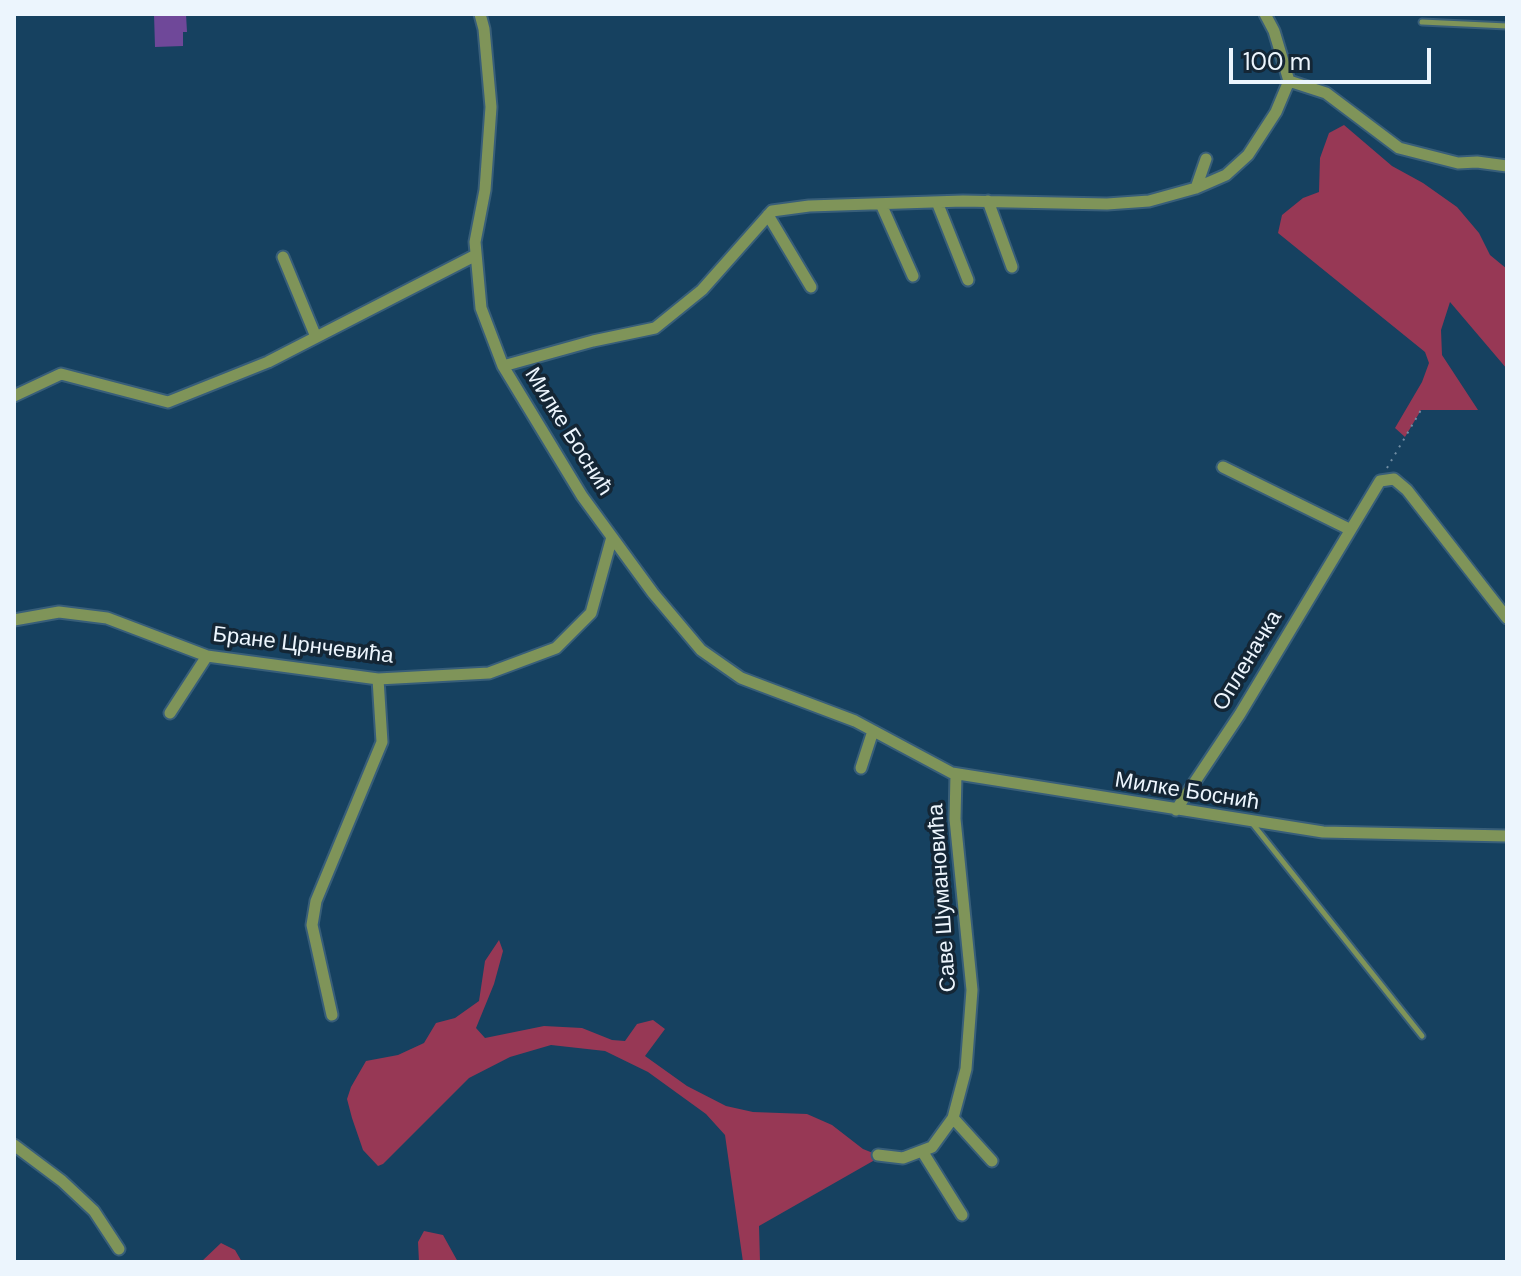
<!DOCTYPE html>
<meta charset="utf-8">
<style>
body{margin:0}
#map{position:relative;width:1521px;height:1276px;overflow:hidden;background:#164160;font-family:"DM Sans",sans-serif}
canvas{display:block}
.frame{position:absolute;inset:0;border:16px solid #ecf5fd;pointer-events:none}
.scale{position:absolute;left:1229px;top:48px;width:202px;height:36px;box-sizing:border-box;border:4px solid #ecf5fd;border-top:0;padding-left:10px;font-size:24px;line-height:28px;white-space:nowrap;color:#ecf5fd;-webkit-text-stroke:6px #142635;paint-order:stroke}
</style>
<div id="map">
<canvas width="1521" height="1276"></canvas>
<div class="frame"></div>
<div class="scale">100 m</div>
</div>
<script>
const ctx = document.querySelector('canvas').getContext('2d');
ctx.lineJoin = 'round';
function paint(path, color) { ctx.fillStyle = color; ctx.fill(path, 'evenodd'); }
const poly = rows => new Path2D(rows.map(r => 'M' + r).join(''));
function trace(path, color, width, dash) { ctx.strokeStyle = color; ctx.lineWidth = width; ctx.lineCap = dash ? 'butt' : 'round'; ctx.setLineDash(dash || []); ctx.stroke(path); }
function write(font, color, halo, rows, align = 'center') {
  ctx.font = font + ' "DM Sans",sans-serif'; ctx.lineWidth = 7; ctx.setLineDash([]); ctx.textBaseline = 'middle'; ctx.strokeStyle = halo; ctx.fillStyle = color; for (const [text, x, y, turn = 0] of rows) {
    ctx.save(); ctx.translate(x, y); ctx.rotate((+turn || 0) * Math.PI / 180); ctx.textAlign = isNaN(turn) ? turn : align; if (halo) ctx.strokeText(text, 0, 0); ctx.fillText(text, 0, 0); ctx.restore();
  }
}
const green = poly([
 [1344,125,1392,166,1423,183,1457,207,1479,233,1490,255,1507,269,1507,369,1450,302,1441,330,1442,355,1478,410,1421,410,1405,437,1395,428,1422,382,1429,363,1425,352,1278,233,1282,215,1303,198,1319,192,1320,158,1329,133],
 [499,940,503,951,494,984,476,1028,485,1038,544,1026,582,1028,612,1040,625,1041,637,1024,653,1020,665,1029,645,1056,687,1086,726,1106,753,1112,807,1114,832,1125,863,1149,878,1155,873,1161,759,1226,760,1262,743,1262,725,1135,706,1114,648,1072,605,1051,551,1045,510,1057,469,1078,383,1164,378,1166,363,1150,352,1118,347,1099,351,1087,366,1061,398,1055,424,1043,436,1023,455,1018,479,1001,485,961],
 [424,1231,443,1235,458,1262,419,1262,418,1242],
 [221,1243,235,1250,242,1262,201,1262]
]);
const building = poly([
 [154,14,186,14,187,32,183,32,183,46,155,47]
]);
const path = poly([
 [1387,468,1421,410]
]);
const lane = poly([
 [1422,22,1507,26],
 [1252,823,1422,1036]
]);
const street = poly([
 [480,14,484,29,491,107,485,190,475,242,481,308,503,366,582,496,653,593,701,650,741,678,855,721,952,773,1323,832,1507,836],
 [1289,81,1326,93,1399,148,1458,163,1477,162,1507,166],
 [1196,188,1206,159],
 [988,201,1012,267],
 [937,202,968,280],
 [881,204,913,276],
 [768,215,811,287],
 [283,257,316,337],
 [503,366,593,341,655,328,702,290,772,211,809,206,963,201,1107,204,1149,201,1196,188,1226,175,1248,155,1276,112,1289,81,1274,31,1265,14],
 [14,396,61,374,168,402,268,362,476,255],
 [1223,467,1349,529],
 [14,620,59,612,107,618,207,656,378,679,489,673,556,648,591,613,612,537],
 [170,713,207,656],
 [861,768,873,731],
 [1176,810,1240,714,1380,481,1394,479,1407,490,1507,618],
 [332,1015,312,925,316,901,382,742,378,679],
 [953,1118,992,1161],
 [14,1145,62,1181,94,1211,119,1249],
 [922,1151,962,1215],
 [878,1155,903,1158,932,1147,953,1118,966,1069,972,990,955,819,956,774]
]);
const streetNames = [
 ["Милке Боснић",568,432,58],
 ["Бране Црнчевића",303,646,7],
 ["Опленачка",1248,661,-59],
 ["Милке Боснић",1187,792,9],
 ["Саве Шумановића",943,898,-94]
];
paint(green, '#973855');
paint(building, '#6f4899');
trace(lane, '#385e79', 9);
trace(street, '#385e79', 15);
trace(path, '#718da3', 2, [2, 6]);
trace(lane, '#7f9459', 5);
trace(street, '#7f9459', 11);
write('22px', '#ecf5fd', '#142635', streetNames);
</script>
